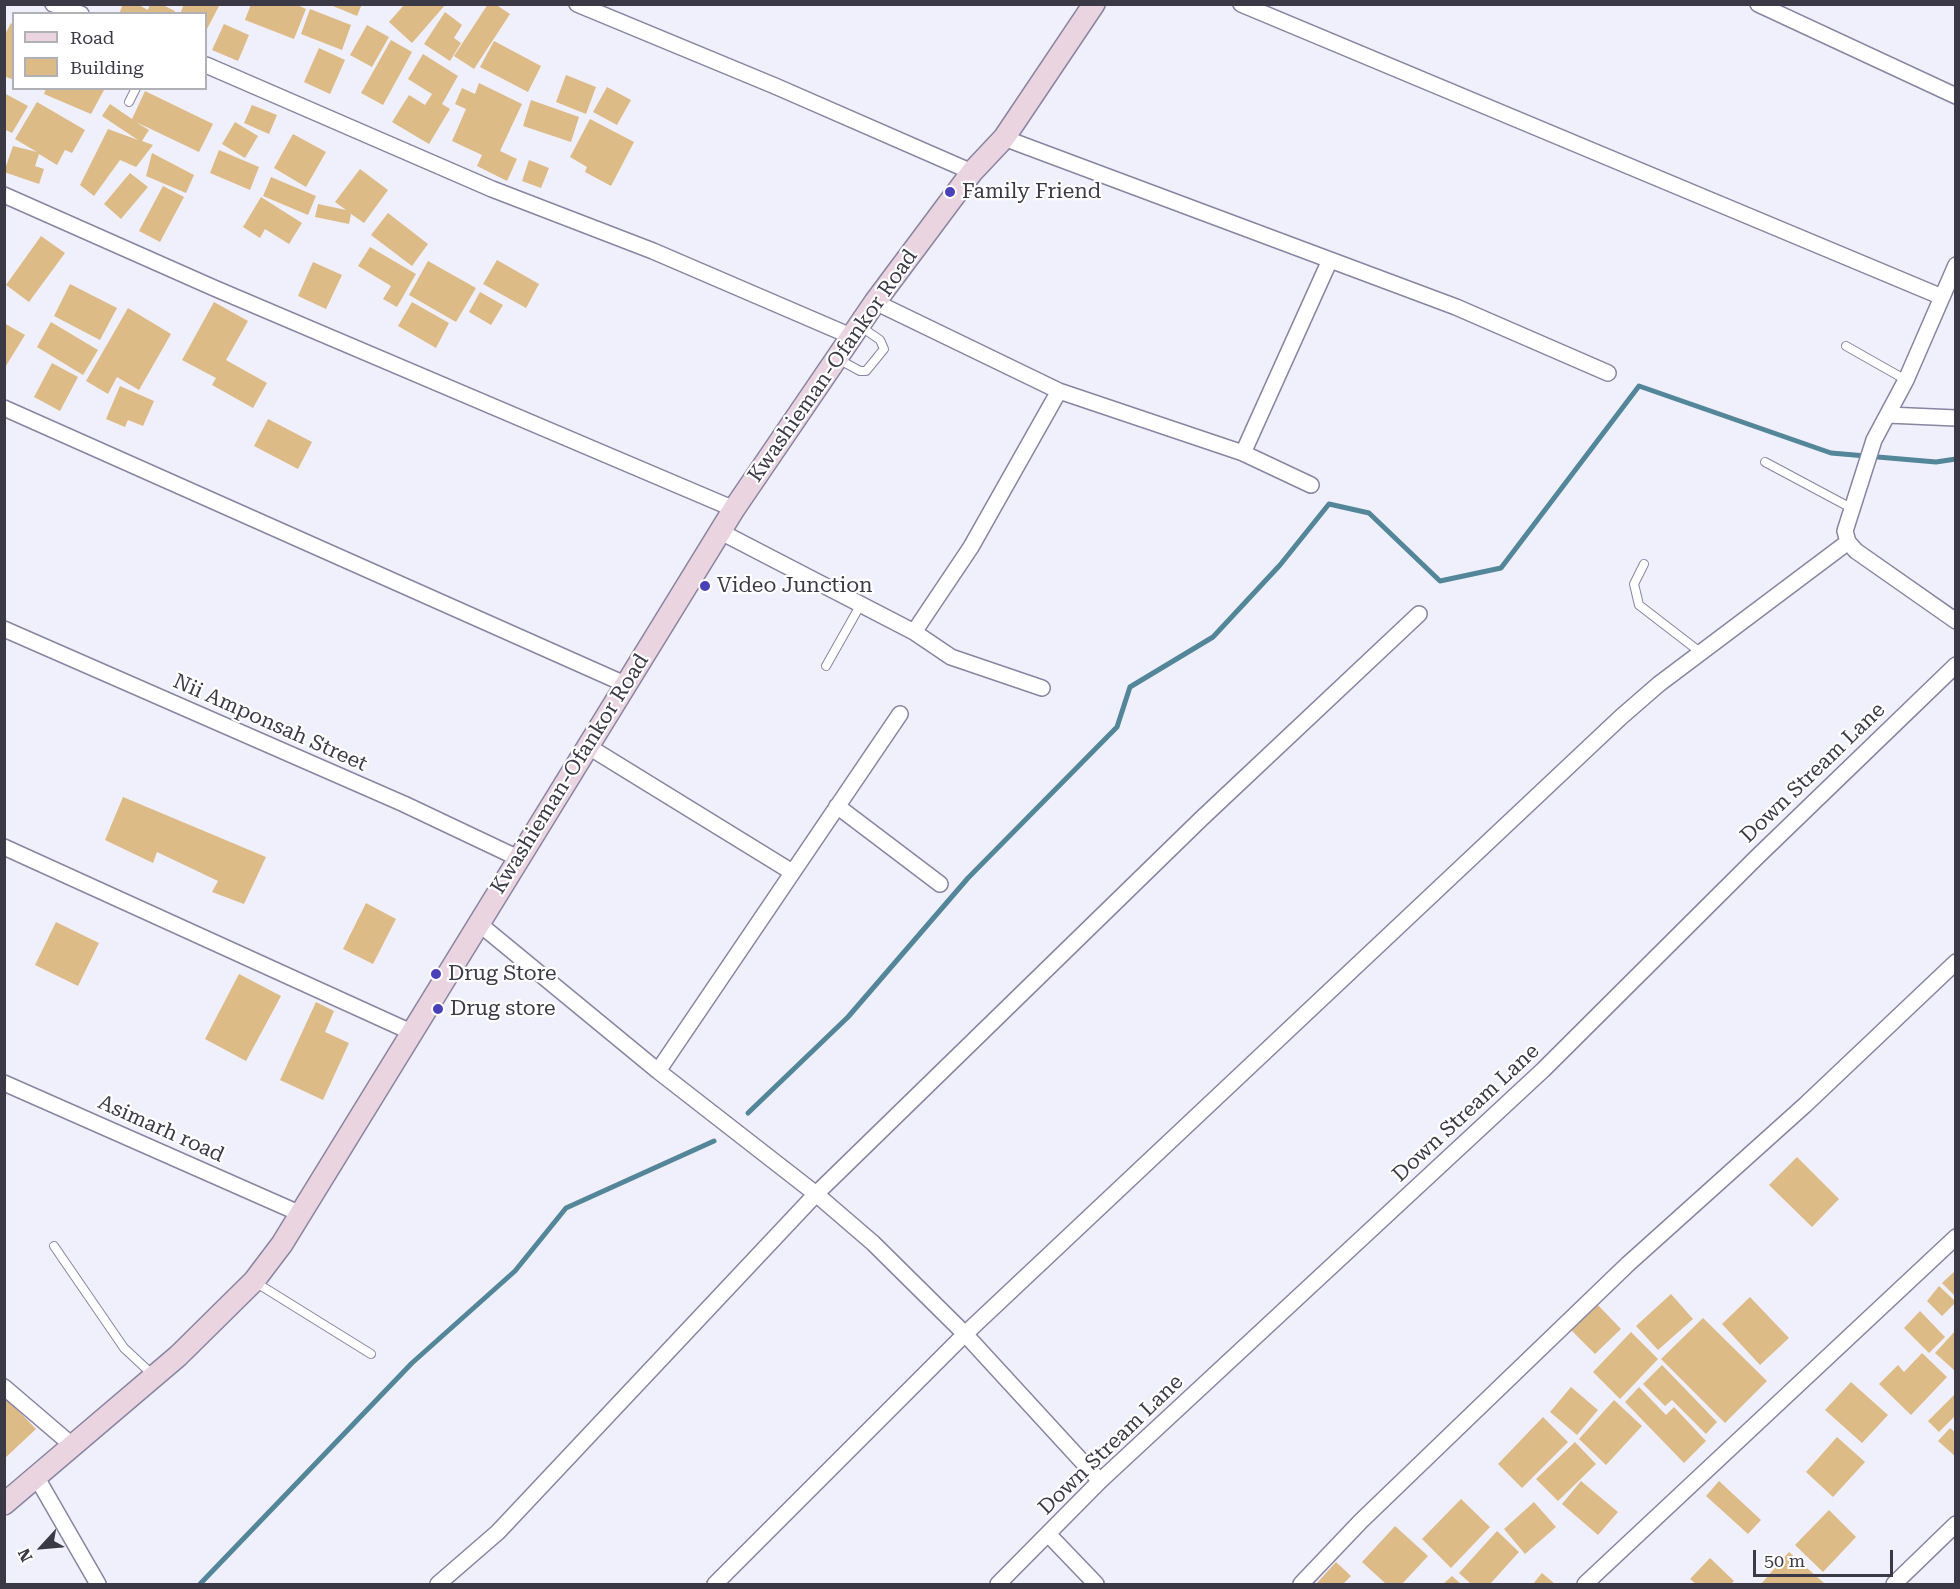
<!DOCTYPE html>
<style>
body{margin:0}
#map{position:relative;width:1960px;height:1589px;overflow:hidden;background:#f0effc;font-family:"Roboto Serif",serif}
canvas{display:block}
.frame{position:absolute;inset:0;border:6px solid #3b3946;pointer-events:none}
.legend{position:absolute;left:12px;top:12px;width:195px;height:78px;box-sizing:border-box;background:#fff;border:2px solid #b1b0b5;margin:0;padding:8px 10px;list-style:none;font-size:18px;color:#3b3946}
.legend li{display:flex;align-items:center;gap:12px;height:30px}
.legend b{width:30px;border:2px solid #b1b0b5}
.north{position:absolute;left:12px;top:1517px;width:60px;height:60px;-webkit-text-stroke:4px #fff;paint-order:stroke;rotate:244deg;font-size:16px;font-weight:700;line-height:24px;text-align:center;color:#3b3946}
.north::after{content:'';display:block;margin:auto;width:21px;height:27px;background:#3b3946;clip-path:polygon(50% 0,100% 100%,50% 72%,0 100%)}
.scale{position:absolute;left:1753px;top:1550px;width:140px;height:27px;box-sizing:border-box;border:3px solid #3b3946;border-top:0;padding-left:8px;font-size:18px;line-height:21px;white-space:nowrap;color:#3b3946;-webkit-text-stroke:4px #fff;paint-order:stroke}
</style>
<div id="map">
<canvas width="1960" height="1589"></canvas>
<div class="frame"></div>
<ul class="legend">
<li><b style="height:8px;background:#ead4e0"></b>Road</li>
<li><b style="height:16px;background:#ddbb87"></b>Building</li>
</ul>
<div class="north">N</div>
<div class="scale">50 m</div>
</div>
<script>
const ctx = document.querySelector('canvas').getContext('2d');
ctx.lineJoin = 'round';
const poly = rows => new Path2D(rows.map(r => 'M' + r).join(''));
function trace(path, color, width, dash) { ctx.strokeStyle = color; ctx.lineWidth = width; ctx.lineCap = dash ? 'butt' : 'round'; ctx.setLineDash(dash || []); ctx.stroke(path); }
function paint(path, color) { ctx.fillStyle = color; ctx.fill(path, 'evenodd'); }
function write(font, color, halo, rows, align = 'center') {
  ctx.font = font + ' "Roboto Serif",serif'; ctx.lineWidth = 4.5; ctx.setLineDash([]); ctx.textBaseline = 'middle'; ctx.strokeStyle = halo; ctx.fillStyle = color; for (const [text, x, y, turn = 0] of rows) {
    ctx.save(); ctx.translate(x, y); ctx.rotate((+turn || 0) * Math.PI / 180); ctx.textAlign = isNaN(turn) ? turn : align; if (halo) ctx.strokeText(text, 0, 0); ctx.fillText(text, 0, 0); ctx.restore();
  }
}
const stream = poly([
 [748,1113,848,1017,968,878,1117,727,1130,687,1213,637,1280,565,1329,504,1369,513,1440,581,1501,568,1639,386,1831,453,1936,462,1956,459],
 [200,1584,412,1363,515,1271,566,1208,714,1141]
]);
const building = poly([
 [123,4,137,4,148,10,150,4,161,4,175,11,174,14,119,14],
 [184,4,216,4,219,6,206,31,206,14,180,14],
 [251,4,295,4,306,9,294,39,245,20],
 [328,4,362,4,357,16],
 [405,4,446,4,412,43,389,22],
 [488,4,495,4,510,14,474,69,454,56],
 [310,9,351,25,342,50,301,34],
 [445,12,462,25,454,38,461,43,450,61,424,44],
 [11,23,14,25,14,80,4,76,4,36],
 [224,24,249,35,238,61,212,50],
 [367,25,389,37,372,67,350,55],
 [391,40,412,52,383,105,361,93],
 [494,41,541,66,528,92,480,67],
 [319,48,345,60,330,94,304,82],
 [423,54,458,76,442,104,450,109,429,144,392,122,409,95,425,105,432,94,408,79],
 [566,75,596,87,586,114,556,102],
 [479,83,522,104,500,151,517,159,507,181,477,166,482,155,452,141,466,109,455,104,462,88,475,94],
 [607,87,631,100,617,125,593,112],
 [46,88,99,88,104,90,91,114,44,94],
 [145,91,213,124,199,152,136,122,149,130,142,141,153,145,136,167,120,160,94,196,80,185,108,129,138,140,102,116,110,104,132,119],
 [4,93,28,106,12,133,4,129],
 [531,100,579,117,571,142,523,126],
 [37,102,85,130,72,153,65,150,57,165,39,154,35,166,44,169,39,184,4,172,13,146,37,152,15,139],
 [252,105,277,115,269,134,244,123],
 [590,119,634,142,611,186,585,172,587,167,570,157],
 [235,122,258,136,245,158,222,144],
 [293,134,326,152,306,187,274,168],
 [219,150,259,167,250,190,210,173],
 [152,153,194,175,186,193,146,176],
 [529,160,549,168,541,188,522,181],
 [360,169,388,190,364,223,351,214,349,224,315,217,318,204,346,210,335,202],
 [130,173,148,187,121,219,104,204],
 [271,177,316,196,308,215,263,196],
 [163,186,184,197,160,242,139,231],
 [261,197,302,223,289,244,265,229,260,238,243,227],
 [388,213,428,244,412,266,371,235],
 [41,236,65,253,29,302,6,285],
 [370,247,416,274,397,307,383,299,391,286,358,266],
 [497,260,539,284,526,308,483,284],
 [428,261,476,288,456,322,409,295],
 [313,262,342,275,326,309,298,296],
 [70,284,117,308,100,340,54,316],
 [480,292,503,305,491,325,469,312],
 [214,302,248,321,226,360,267,383,253,408,212,385,216,378,182,360],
 [412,302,449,323,436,348,398,326],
 [128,308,171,334,139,390,117,377,108,394,86,381],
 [51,322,98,350,83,375,37,347],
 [4,323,25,335,4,369],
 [52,363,78,377,60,411,34,397],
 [120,386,154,401,143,426,128,420,125,427,106,419],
 [268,419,312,442,298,469,254,446],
 [123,797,266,857,244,904,212,892,218,881,157,852,153,863,105,840],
 [366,903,396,919,373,964,343,949],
 [56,922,99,943,78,986,35,965],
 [239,974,281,996,246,1061,205,1039],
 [316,1002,334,1011,325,1032,349,1043,323,1100,280,1080],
 [1797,1157,1839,1199,1812,1227,1769,1185],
 [1956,1270,1956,1297,1942,1283],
 [1939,1286,1956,1302,1942,1316,1927,1301],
 [1671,1294,1693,1319,1658,1350,1636,1326],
 [1750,1297,1789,1338,1760,1365,1722,1324],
 [1596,1303,1621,1329,1595,1354,1570,1329],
 [1920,1311,1945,1337,1929,1353,1904,1328],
 [1703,1318,1767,1381,1725,1423,1661,1359],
 [1956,1330,1956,1369,1954,1370,1935,1353],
 [1631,1332,1658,1359,1620,1399,1593,1372],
 [1922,1353,1947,1377,1911,1415,1879,1384,1898,1365,1904,1372],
 [1662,1365,1717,1422,1706,1434,1672,1400,1665,1406,1643,1384],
 [1851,1382,1888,1415,1862,1443,1825,1410],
 [1571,1387,1598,1410,1577,1435,1550,1412],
 [1639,1387,1666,1415,1674,1407,1706,1441,1684,1463,1625,1402],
 [1956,1393,1956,1415,1939,1432,1928,1421],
 [4,1396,36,1429,4,1459],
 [1614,1400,1642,1426,1606,1465,1579,1439],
 [1543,1417,1568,1442,1522,1488,1498,1464],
 [1950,1428,1956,1433,1956,1457,1938,1441],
 [1837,1437,1865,1462,1833,1497,1806,1472],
 [1575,1442,1596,1464,1558,1501,1536,1479],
 [1581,1481,1618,1512,1598,1535,1562,1504],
 [1719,1481,1761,1520,1748,1534,1706,1496],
 [1461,1499,1490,1527,1451,1568,1422,1539],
 [1534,1502,1556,1527,1525,1554,1504,1529],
 [1829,1510,1856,1537,1823,1572,1795,1545],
 [1395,1526,1428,1556,1402,1584,1386,1584,1362,1562],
 [1497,1531,1519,1552,1490,1584,1471,1584,1459,1573],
 [1789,1552,1825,1584,1761,1584],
 [1710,1558,1734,1581,1731,1584,1696,1584,1690,1579],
 [1336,1562,1351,1576,1343,1584,1316,1584],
 [1542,1573,1555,1584,1533,1584],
 [1452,1576,1461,1584,1443,1584]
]);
const service = poly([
 [129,102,136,88],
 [1846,346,1906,380],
 [838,359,860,371,866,371,884,349,880,340,860,326],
 [1765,462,1853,509],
 [1644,564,1634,584,1639,605,1700,652],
 [826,666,861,604],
 [54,1246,124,1348,154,1376],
 [255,1282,371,1354]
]);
const minor = poly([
 [53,4,81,14],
 [577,4,775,86,972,172],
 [1241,4,1942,297],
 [1758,4,1956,96],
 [206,65,492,189,653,251,853,337],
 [1004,138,1456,307,1608,373],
 [4,195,214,288,734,509],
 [1956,265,1906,380,1874,440,1845,531,1848,542,1856,551,1956,621],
 [875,302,1059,391,1243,453,1311,485],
 [4,408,627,685],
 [1888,415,1956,418],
 [1243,453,1330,260],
 [721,532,914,632,951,657,1042,688],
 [4,629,404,804,518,858],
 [914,632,971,547,1059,391],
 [589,747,792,872],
 [837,806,940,884],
 [4,847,411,1032],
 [477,922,658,1071,816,1194,873,1243,965,1334,1100,1481],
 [658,1071,900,714],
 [4,1083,301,1214],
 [4,1387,73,1446],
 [37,1478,98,1584],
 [1048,1534,1096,1584],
 [438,1584,498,1532,816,1194,1201,819,1419,614],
 [715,1584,965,1334,1621,717,1659,684,1848,542],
 [998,1584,1100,1481,1543,1070,1757,857,1956,665],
 [1301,1584,1361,1521,1628,1264,1805,1105,1956,962],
 [1585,1584,1956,1237],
 [1894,1584,1956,1524]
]);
const secondary = poly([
 [4,1504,178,1356,254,1281,282,1244,734,509,875,302,972,172,1004,138,1094,4]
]);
const markers = [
 [950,192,6,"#4841b7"],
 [705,586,6,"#4841b7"],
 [436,974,6,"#4841b7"],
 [438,1009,6,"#4841b7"]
];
const poiNames = [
 ["Family Friend",962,192],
 ["Video Junction",717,586],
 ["Drug Store",448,974],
 ["Drug store",450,1009]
];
const streetNames = [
 ["Kwashieman-Ofankor Road",833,366,-55],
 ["Nii Amponsah Street",270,723,24],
 ["Down Stream Lane",1813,773,-44],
 ["Kwashieman-Ofankor Road",570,774,-58],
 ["Down Stream Lane",1466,1113,-43],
 ["Asimarh road",161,1129,24],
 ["Down Stream Lane",1111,1445,-44]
];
trace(stream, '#548699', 5);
paint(building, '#ddbb87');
trace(service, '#8884a1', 10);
trace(minor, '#8884a1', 18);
trace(secondary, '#8884a1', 24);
trace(service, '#fff', 8);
trace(minor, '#fff', 15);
trace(secondary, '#ead4e0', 21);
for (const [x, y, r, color] of markers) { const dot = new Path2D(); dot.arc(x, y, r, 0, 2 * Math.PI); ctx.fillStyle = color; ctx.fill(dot); trace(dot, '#fff', 2); }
write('21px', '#3b3946', '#fff', poiNames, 'left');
write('21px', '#3b3946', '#fff', streetNames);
</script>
